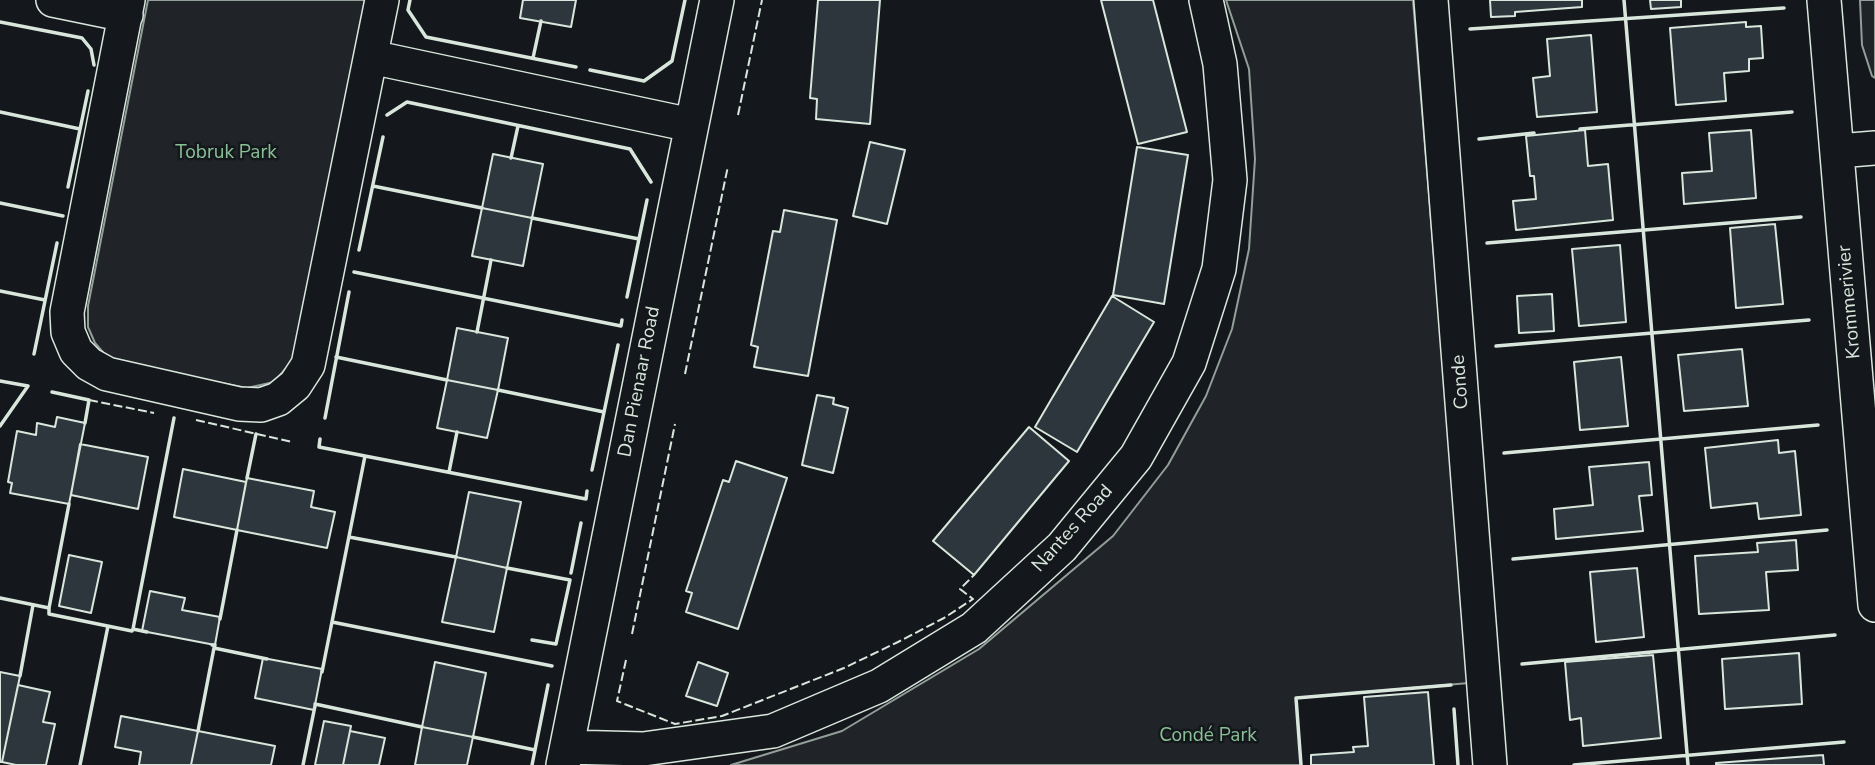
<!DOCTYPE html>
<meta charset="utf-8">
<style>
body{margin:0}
canvas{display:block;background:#14181c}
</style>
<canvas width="1875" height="765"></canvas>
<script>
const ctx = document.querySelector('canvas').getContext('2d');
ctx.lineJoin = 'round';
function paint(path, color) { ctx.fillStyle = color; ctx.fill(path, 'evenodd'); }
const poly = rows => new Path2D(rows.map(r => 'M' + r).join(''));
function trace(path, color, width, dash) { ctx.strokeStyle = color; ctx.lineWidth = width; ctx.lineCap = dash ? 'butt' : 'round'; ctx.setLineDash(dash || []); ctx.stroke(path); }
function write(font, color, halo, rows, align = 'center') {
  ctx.font = font + ' "Nunito Sans",sans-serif'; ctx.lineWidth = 5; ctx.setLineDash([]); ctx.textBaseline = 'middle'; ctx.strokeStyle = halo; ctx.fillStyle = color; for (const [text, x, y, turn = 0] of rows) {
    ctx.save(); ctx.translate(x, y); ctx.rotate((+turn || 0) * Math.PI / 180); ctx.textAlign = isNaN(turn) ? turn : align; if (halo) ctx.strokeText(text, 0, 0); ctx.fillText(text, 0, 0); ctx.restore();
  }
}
const green = poly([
 [148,0,365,0,294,359,274,382,247,388,126,364,108,358,95,343,88,327,88,306,148,0],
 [1226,0,1413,0,1469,683,1296,698,1301,765,731,765,842,731,979,649,1113,536,1168,465,1206,396,1232,329,1249,249,1255,159,1249,69,1226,0],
 [1860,0,1875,0,1875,78,1872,76,1862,45,1860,0]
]);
const building = poly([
 [523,0,576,0,571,27,520,18,523,0],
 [818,0,880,0,870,124,816,119,817,99,810,98,818,0],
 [1101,0,1153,0,1187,132,1138,144,1101,0],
 [1490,0,1582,0,1582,7,1515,12,1515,16,1491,17,1490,0],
 [1650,0,1681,0,1681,7,1651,9,1650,0],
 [1746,22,1746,27,1761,26,1763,58,1749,59,1749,71,1724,73,1726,101,1676,105,1670,28,1746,22],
 [1591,35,1597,112,1537,117,1533,78,1550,76,1547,39,1591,35],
 [1585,130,1588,166,1608,164,1613,220,1516,230,1513,201,1536,199,1534,176,1530,176,1526,136,1585,130],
 [1751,130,1756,198,1684,204,1682,173,1712,171,1709,133,1751,130],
 [870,142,905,150,887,224,853,216,870,142],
 [1137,147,1188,155,1164,304,1113,295,1137,147],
 [493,154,543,164,532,218,482,208,493,154],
 [482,208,532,218,523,266,472,256,482,208],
 [784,210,837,220,808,376,754,367,758,347,751,345,773,231,780,232,784,210],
 [1775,224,1783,304,1736,308,1730,228,1775,224],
 [1620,245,1626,322,1579,326,1572,249,1620,245],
 [1552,294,1554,331,1519,333,1517,296,1552,294],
 [1112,296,1154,322,1077,452,1035,427,1112,296],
 [457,328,508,338,498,390,447,380,457,328],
 [1742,349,1748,406,1684,411,1678,355,1742,349],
 [1621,357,1628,426,1580,430,1574,362,1621,357],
 [447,380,498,390,487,438,437,428,447,380],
 [817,395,834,398,833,404,848,408,833,473,802,465,817,395],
 [57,417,85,423,69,504,10,493,12,483,8,482,17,431,36,435,37,423,55,427,57,417],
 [1029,427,1069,461,974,575,933,541,1029,427],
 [1778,440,1779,453,1795,451,1801,515,1759,519,1757,503,1711,508,1705,448,1778,440],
 [80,444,148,457,138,509,71,495,80,444],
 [736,461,787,478,738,629,686,612,692,593,686,591,723,480,729,482,736,461],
 [1649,462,1652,495,1639,496,1643,531,1556,539,1554,509,1593,505,1589,467,1649,462],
 [183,469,246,482,237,530,174,517,183,469],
 [247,478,314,491,311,507,335,512,327,548,237,530,247,478],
 [469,492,521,502,507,568,456,557,469,492],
 [1796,540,1798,570,1766,572,1769,610,1699,614,1695,556,1758,552,1757,543,1796,540],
 [69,555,102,562,91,613,59,606,69,555],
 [456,557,507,568,494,632,442,622,456,557],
 [1637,568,1644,637,1596,642,1590,572,1637,568],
 [150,591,185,598,182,610,220,617,215,645,142,631,150,591],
 [1799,653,1802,704,1725,709,1722,659,1799,653],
 [1653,655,1661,738,1583,746,1581,718,1570,720,1565,662,1653,655],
 [263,658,322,669,314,710,255,698,263,658],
 [435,662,486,673,473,737,422,727,435,662],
 [698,662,728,673,717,706,686,696,698,662],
 [0,672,20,676,2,762,0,762,0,672],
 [18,685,50,692,43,722,55,724,46,765,16,765,2,762,18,685],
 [1428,692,1434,765,1311,765,1311,755,1354,752,1353,747,1368,746,1364,697,1428,692],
 [121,716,198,731,191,765,139,765,141,752,115,747,121,716],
 [324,721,351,726,343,765,315,765,324,721],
 [422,727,473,737,467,765,415,765,422,727],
 [198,731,275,746,271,765,191,765,198,731],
 [350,731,385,738,379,765,343,765,350,731],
 [1823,755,1824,765,1716,765,1716,763,1823,755]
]);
const street = poly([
 [53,0,126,15],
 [128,0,67,312,68,332,76,351,89,364,107,374,239,404,261,405,278,399,295,385,308,365,382,0],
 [1431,0,1490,765],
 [1824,0,1875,605],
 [371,57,691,125],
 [1838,151,1875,148],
 [567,747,643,749,773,731,879,686,974,628,1062,547,1136,457,1189,363,1219,269,1230,180,1220,64,1206,0],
 [563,765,717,0]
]);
const fence = poly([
 [738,115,762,0],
 [685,374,728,166],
 [89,400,154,413],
 [196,420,292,442],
 [632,634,675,424],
 [626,660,617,701,675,724,722,716,844,668,898,642,944,618,973,599,960,589,974,575]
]);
const wall = poly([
 [410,0,408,10,426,37,576,67],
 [1624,0,1688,765],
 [0,22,82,38,91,49,94,65],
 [1470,29,1784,8],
 [533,58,541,21],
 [590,70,644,81,672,61,685,0],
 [0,112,80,129],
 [387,115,407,102,630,149,651,182],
 [1580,129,1792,112],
 [1479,139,1534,133],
 [511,158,518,126],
 [373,186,482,208],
 [68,187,88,91],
 [0,203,63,216],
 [532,218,639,239],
 [1487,243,1801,217],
 [359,250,383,137],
 [354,272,621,326,622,320],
 [0,291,45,300],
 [627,297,647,200],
 [477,332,491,260],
 [1496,346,1809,320],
 [34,354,57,243],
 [336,357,447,380],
 [0,381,28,386,0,426],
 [498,390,604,412],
 [52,392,89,400,85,423],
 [325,418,349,292],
 [320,439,319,447,365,456,586,499,587,491],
 [1504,453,1818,425],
 [592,470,618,345],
 [449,472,457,432],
 [247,478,256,434],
 [349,537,456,557],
 [1513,559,1827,530],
 [507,568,570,580,556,644,532,640],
 [571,573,581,523],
 [0,598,49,608,49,614,132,631,133,629,147,632],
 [49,608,69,504],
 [220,619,237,530],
 [332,622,552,666],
 [133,629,174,418],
 [212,645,215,645,214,648,267,659],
 [1522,664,1835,635],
 [322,672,365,456],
 [20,676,33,605],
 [315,704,422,727],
 [1454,709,1458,765],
 [198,731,214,648],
 [473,737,535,750],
 [80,765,108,626],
 [303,765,315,706],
 [532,765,548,685],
 [1301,765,1296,698,1451,685],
 [1574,765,1844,742]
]);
const parkNames = [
 ["Tobruk Park",226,153],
 ["Condé Park",1208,736]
];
const streetNames = [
 ["Krommerivier",1850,302,-95],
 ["Dan Pienaar Road",640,382,-79],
 ["Conde",1461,382,-94],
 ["Nantes Road",1073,529,-48]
];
paint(green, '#202428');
trace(green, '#939e99', 2);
paint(building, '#2c363c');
trace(building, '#d8e6dc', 2);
trace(street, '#d8e6dc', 36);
trace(street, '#14181c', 33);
trace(fence, '#d8e6dc', 2, [9, 3.5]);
trace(wall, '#d8e6dc', 3.5);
write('19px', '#8ac095', '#14181c', parkNames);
write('19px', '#d8e6dc', '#14181c', streetNames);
</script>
